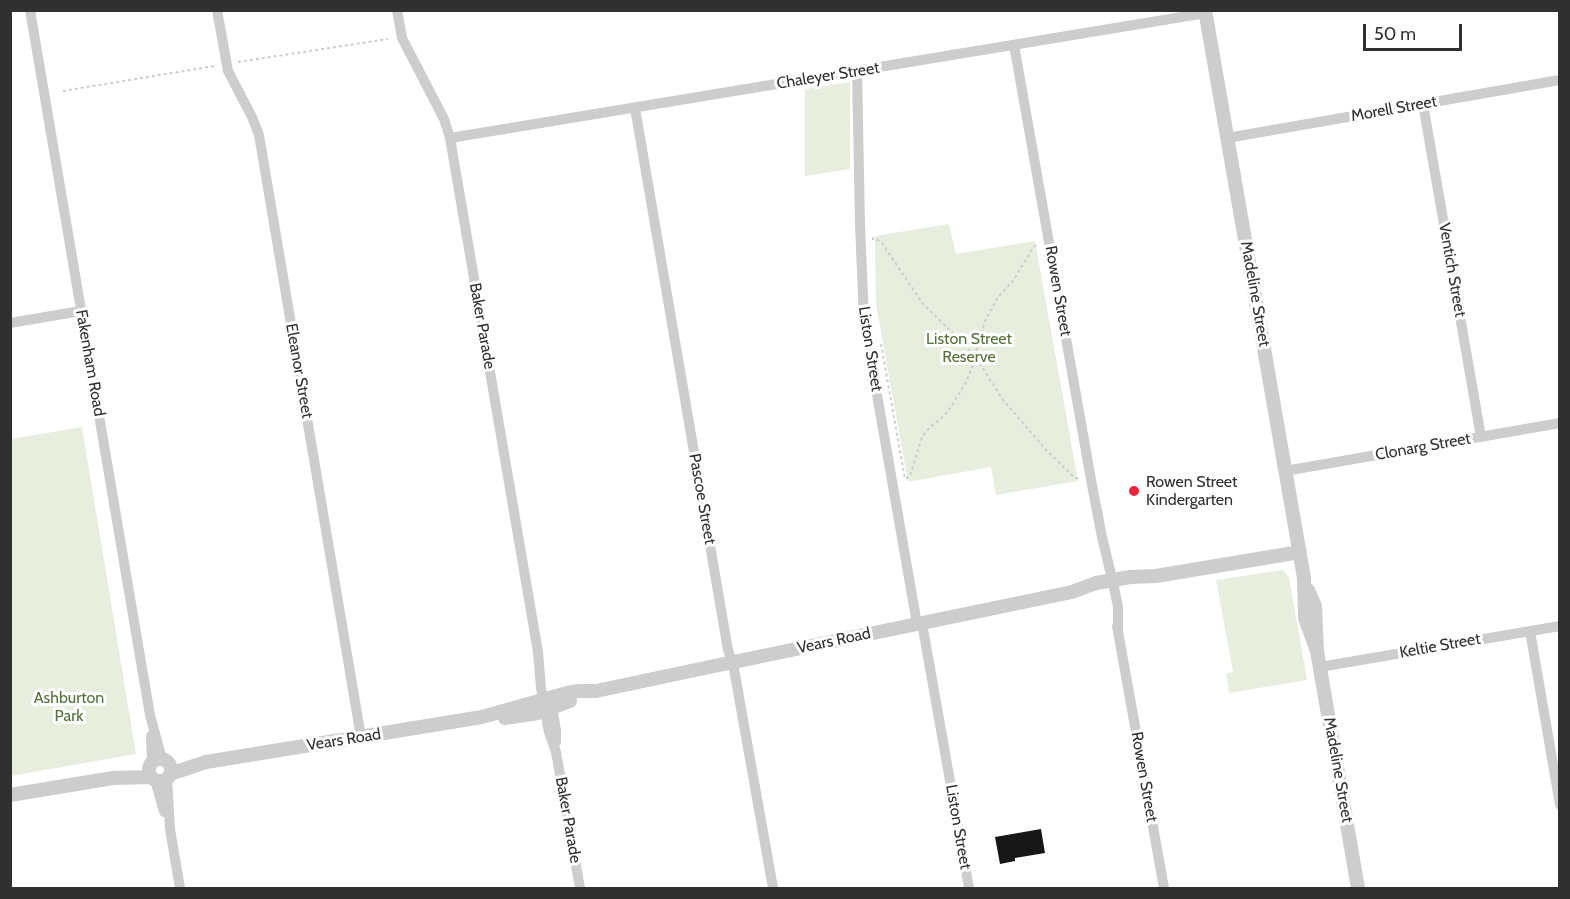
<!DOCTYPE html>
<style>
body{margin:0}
#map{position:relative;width:1570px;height:899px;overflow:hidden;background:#fff;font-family:Cabin,sans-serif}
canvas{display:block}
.frame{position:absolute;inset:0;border:12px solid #303030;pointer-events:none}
.scale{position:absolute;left:1363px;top:24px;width:99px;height:27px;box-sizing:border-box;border:3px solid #303030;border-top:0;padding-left:8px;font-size:18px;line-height:21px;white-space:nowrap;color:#303030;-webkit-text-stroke:4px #fff;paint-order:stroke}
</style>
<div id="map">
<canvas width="1570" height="899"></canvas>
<div class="frame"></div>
<div class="scale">50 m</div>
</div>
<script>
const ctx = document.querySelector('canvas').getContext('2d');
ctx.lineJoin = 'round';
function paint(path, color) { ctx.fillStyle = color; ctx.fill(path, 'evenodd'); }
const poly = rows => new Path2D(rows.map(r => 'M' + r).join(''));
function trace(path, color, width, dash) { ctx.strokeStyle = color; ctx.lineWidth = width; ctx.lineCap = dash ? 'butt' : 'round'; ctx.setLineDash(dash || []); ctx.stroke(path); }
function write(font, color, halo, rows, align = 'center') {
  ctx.font = font + ' Cabin,sans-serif'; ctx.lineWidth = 6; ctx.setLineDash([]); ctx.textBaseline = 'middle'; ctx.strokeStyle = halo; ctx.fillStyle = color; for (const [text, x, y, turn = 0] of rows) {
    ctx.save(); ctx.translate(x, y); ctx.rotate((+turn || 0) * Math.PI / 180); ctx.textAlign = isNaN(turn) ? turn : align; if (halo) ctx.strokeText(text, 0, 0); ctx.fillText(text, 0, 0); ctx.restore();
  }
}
const green = poly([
 [850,82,850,169,805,176,805,89],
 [949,224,956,254,1035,241,1078,481,996,495,991,467,908,482,876,304,875,236],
 [82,427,136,754,11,776,11,439],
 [1283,570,1289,577,1307,680,1229,693,1226,673,1233,672,1216,580]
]);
const building = poly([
 [1041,829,1045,853,1015,858,1015,861,1000,864,995,837]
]);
const path = poly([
 [238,62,388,39],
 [63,91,214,66],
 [873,240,873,238,878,240,882,243,923,304,959,339,975,356,1003,400,1048,452,1074,477,1079,479],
 [881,344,905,479,910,476,922,437,929,428,944,416,951,407,966,382,973,365,978,343,985,321,998,297,1013,281,1033,248,1036,245]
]);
const minor = poly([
 [30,10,150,715,162,759],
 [217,10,228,71,252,117,259,135,361,737],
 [397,10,402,38,444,119,450,138,538,652,541,688,549,732,556,752,580,888],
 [1014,45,1092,485,1102,537,1114,587,1118,607,1118,631],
 [857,71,860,225,864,320,917,624],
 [1423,104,1481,437],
 [635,108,728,650,734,669,773,888],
 [450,138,1206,13],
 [1227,138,1560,80],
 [10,323,81,311],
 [1285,471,1560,423],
 [922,623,969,888],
 [1117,626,1164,888],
 [1530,631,1560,805],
 [1320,667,1560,626],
 [552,707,556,730,556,742],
 [151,736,152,762],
 [167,777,170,829,180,888],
 [155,780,164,812]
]);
const tertiary = poly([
 [1205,10,1304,578,1305,618,1317,651],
 [1308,590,1315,606,1317,651,1358,888],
 [505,718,538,713,570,701],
 '149 770a11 11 0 1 1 22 0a11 11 0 1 1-22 0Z',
 [170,774,206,762,482,717,567,693,579,691,596,691,719,665,1072,592,1096,583,1130,577,1156,576,1300,552],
 [10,795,113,778,151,777]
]);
const markers = [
 [1134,491,6,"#f72238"]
];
const streetNames = [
 ["Chaleyer Street",828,76,-9],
 ["Morell Street",1394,109,-10],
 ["Ventich Street",1452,270,80],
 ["Rowen Street",1058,291,80],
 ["Madeline Street",1255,294,80],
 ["Baker Parade",482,326,80],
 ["Liston Street",870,349,81],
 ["Fakenham Road",90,363,80],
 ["Eleanor Street",299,371,80],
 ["Clonarg Street",1423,447,-10],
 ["Pascoe Street",702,499,80],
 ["Vears Road",834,641,-12],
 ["Keltie Street",1440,646,-10],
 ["Vears Road",344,740,-9],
 ["Madeline Street",1338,770,80],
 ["Rowen Street",1144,777,80],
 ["Baker Parade",568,820,80],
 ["Liston Street",958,827,80]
];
const parkNames = [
 ["Liston Street",969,339],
 ["Reserve",969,357],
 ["Ashburton",69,698],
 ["Park",69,716]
];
const poiNames = [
 ["Rowen Street",1146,482],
 ["Kindergarten",1146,500]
];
paint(green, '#e7eedd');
paint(building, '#171717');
trace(path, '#cdcdcd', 2, [3, 3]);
trace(minor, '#cdcdcd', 10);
trace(tertiary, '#cdcdcd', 14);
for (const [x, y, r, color] of markers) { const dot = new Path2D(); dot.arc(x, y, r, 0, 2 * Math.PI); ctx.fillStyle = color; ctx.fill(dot); trace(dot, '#fff', 2); }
write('16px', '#303030', '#fff', streetNames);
write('16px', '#547138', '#fff', parkNames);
write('16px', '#303030', '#fff', poiNames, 'left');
</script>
